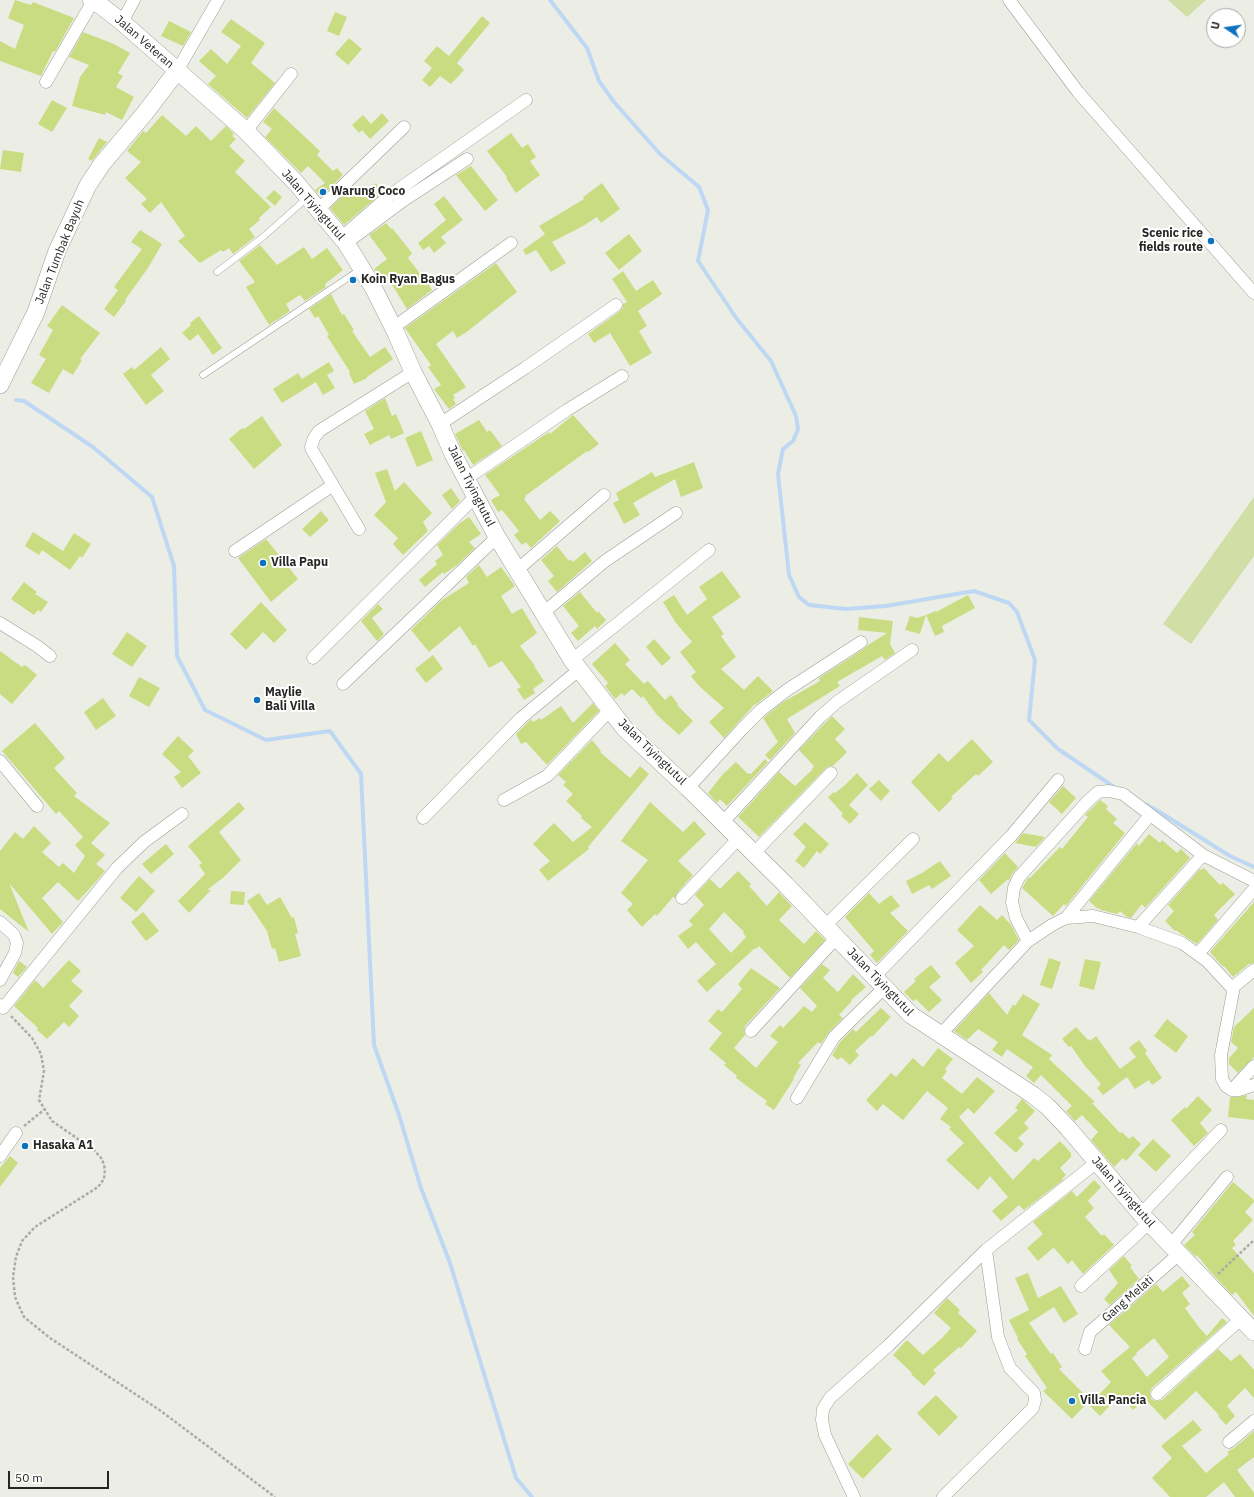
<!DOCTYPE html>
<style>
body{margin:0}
#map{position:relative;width:1254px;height:1497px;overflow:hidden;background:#eceee5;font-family:"IBM Plex Sans",sans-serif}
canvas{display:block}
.north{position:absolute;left:1206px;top:8px;width:40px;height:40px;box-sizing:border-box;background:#fff;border:1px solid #a8a9a7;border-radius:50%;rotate:283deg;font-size:11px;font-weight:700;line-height:16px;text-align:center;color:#262724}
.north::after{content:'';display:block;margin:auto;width:14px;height:18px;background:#0d71bd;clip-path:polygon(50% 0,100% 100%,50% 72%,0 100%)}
.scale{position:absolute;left:8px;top:1471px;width:101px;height:18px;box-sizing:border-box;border:2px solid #262724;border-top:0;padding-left:5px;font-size:12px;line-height:14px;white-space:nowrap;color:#262724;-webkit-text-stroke:3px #fff;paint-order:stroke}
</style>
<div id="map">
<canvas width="1254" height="1497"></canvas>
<div class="north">U</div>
<div class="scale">50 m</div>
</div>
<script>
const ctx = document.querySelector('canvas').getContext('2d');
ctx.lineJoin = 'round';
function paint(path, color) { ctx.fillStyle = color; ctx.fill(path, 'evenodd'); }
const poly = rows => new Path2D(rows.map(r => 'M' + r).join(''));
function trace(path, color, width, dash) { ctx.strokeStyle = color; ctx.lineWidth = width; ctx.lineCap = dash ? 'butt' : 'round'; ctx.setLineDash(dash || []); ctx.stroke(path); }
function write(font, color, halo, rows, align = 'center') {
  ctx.font = font + ' "IBM Plex Sans",sans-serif'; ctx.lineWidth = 4; ctx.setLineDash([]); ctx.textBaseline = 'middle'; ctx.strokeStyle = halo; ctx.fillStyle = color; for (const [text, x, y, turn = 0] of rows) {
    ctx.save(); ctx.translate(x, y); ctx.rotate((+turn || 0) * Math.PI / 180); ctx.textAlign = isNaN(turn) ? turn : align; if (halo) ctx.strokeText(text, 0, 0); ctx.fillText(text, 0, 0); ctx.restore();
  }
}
const green = poly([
 [1168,0,1206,0,1187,17],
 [1254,497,1254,556,1191,644,1163,624]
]);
const stream = poly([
 [550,0,587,48,599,81,614,102,660,154,699,187,708,210,698,261,737,319,771,361,796,416,798,429,793,441,783,449,778,474,789,575,799,597,809,605,846,609,886,606,974,591,1009,603,1017,612,1035,660,1029,720,1058,749,1114,787],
 [16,400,24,401,93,447,152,497,174,566,177,656,205,710,266,740,330,731,361,774,374,1045,399,1115,421,1188,450,1263,516,1478,532,1497],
 [1145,804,1158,811,1230,856,1254,867]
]);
const building = poly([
 [15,0,31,5,33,2,74,18,55,52,53,51,41,76,0,61,0,41,15,49,24,25,8,18],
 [335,12,347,17,339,36,327,31],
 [482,16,490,23,457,63,464,70,451,84,440,76,430,87,422,80,432,68,424,61,437,46,449,56],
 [231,19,265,43,251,63,275,83,247,118,208,84,216,76,199,61,211,49,227,64,241,46,221,32],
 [169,21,191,32,183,46,161,36],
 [83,32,114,44,130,53,118,73,123,76,116,87,134,97,122,120,106,112,105,115,72,106,80,77,89,65,69,57],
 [349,38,362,49,348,65,335,54],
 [52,100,67,108,52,132,38,124],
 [274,108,320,151,317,155,333,171,337,168,343,175,321,197,315,190,325,183,308,166,301,173,265,137,272,129,263,122],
 [382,113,389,121,370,139,362,130,359,133,352,125,363,115,371,124],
 [162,115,186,136,196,126,211,141,226,126,234,134,232,136,236,139,229,146,245,161,235,172,271,207,259,218,260,220,249,229,255,237,233,254,229,248,223,252,221,250,200,263,178,241,185,236,161,202,150,213,141,204,147,199,125,178,141,162,127,151,143,131,146,133],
 [511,133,522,148,528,144,536,157,530,161,540,175,516,193,506,178,507,177,487,151],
 [99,138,107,142,92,161,88,159],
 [3,150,24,153,21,172,0,169],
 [471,166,498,200,485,211,456,175],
 [376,183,383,192,344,225,330,208,353,186,362,194],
 [602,183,620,209,601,223,597,217,583,226,552,242,566,263,551,272,536,250,526,255,523,250,545,234,539,226,584,199,583,197],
 [274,190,282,197,275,206,266,198],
 [444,196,463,220,441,237,446,243,434,253,429,246,423,250,418,243,446,220,434,204],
 [386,223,391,229,392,228,412,253,408,258,422,276,423,276,432,290,407,309,386,275,381,278,374,269,387,259,369,235],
 [140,230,162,244,148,268,125,300,126,301,114,317,104,309,118,290,114,287,142,249,131,242],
 [629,234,642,251,619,270,605,253],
 [260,245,277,265,304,247,312,259,327,248,343,270,325,284,326,287,305,301,300,295,286,304,290,311,269,325,246,287,255,282,239,261],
 [496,263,517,292,468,331,457,338,453,331,436,344,466,387,453,395,455,398,453,399,456,404,449,409,434,389,441,385,428,367,431,365,405,328],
 [623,271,636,291,653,280,662,294,638,311,647,326,639,331,652,353,630,366,610,333,594,343,588,334,620,311,623,308,623,304,627,302,612,279],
 [331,294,342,315,344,314,354,330,352,331,370,357,385,347,393,359,367,377,367,378,354,384,349,373,350,372,327,336,329,335,318,316,315,318,309,309],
 [62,305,100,333,80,359,82,360,73,375,63,369,49,393,31,383,46,359,39,355,53,330,47,326],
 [199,316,222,348,213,355,198,334,190,341,182,333,191,325,190,323],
 [161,347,170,359,151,375,164,391,146,405,123,374,132,367,134,370],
 [329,362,334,371,327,375,335,388,323,395,316,382,282,403,273,389,298,373,302,379],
 [385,398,392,416,396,414,404,433,391,439,389,435,370,445,364,434,374,429,365,411],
 [573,415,599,444,588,452,587,451,525,496,526,497,524,499,540,520,550,511,560,521,531,548,526,542,522,545,514,535,519,531,502,510,498,512,491,500,500,495,485,475,549,432,550,434],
 [262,416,282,445,254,469,229,439,242,428,244,429],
 [479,420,487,432,490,430,502,446,473,465,464,450,463,451,455,434],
 [421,431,433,460,417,467,405,438],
 [694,462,703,488,681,497,675,479,633,503,640,515,624,524,613,503,619,500,616,493,652,472,655,477],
 [387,469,395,491,404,482,432,513,423,522,428,531,403,555,393,544,398,538,374,515,386,502,375,473],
 [451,488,460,501,452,509,442,495],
 [321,511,329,520,310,537,302,529],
 [469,517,481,534,469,542,475,548,457,565,444,574,443,572,425,587,419,580,437,564,435,561,443,555,437,545,460,523],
 [33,532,63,551,74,533,91,544,82,558,80,556,70,570,42,550,39,555,25,546],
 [266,539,298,579,271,602,238,558],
 [557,546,569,561,570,559,573,562,585,552,592,561,557,592,548,581,554,576,541,560],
 [479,565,487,577,501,567,515,586,501,596,512,614,522,608,537,633,520,646,535,666,534,666,544,681,533,689,535,693,524,700,517,689,521,687,502,661,489,668,475,644,473,646,460,626,429,652,411,630,442,600,469,583,466,577],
 [722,571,741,597,712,617,724,634,721,636,736,657,721,669,744,690,758,676,773,691,755,705,755,704,724,738,709,722,724,708,698,685,691,676,696,672,680,652,692,642,676,623,663,602,674,595,687,615,707,599,699,587],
 [24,582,37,592,35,594,48,602,41,612,38,610,34,615,11,599],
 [580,592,597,613,598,611,606,620,597,629,595,626,578,641,571,633,579,626,563,606],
 [968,595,975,608,942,626,944,632,935,636,926,615,936,611,936,612],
 [261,602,287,630,274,643,263,632,246,650,230,634],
 [378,604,383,609,372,618,384,634,377,641,361,621],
 [926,615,920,634,905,630,910,616,917,618],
 [859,617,893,621,890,644,895,653,885,660,882,656,837,682,840,686,787,719,795,733,770,760,765,755,778,742,763,718,783,702,820,681,819,678,865,648,868,645,887,633,858,630],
 [127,632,147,646,132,667,112,654],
 [654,639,671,658,662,666,646,647],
 [615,643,630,660,625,664,644,684,648,681,665,700,671,695,678,704,677,705,693,721,679,735,657,715,643,696,641,698,632,689,624,696,622,693,615,699,605,686,608,683,592,664],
 [0,651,22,667,25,665,37,675,12,704,0,694],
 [433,655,443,669,426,683,415,669],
 [139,677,160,688,149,707,129,696],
 [103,698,116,716,96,730,84,712],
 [593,703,599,711,547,765,526,742,521,744,516,734,531,719,533,722,540,718,541,720,561,706,573,723],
 [832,716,845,729,835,739,847,752,833,766,829,766,826,768,759,837,738,817,779,772,795,786,812,770,812,769,814,766,799,750],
 [35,723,65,758,54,768,77,793,74,796,110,823,91,843,105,855,96,864,105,871,93,885,78,901,58,882,42,898,63,922,52,934,9,883,29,932,0,909,0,851,15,832,23,839,34,826,51,843,42,852,59,867,63,863,74,873,85,856,75,845,83,837,59,811,56,814,2,751],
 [178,736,194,751,188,756,201,773,182,788,174,777,181,772,162,754],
 [972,739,993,762,978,776,976,774,951,797,953,798,939,812,911,782,939,753,948,762],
 [592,740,601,751,600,752,630,778,640,766,649,774,588,847,589,849,548,881,539,870,550,861,533,844,554,823,573,842,592,827,581,818,582,816,566,801,573,794,563,785,566,782,558,775],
 [765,759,768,762,727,806,720,799,717,803,708,793,723,774,736,762,748,774,749,773,751,774],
 [857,773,868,785,849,805,859,814,850,824,841,816,843,814,828,797,834,792,835,793,845,785],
 [879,780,890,791,881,801,869,789],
 [1063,786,1076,798,1062,814,1049,802],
 [1100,800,1108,806,1106,809,1117,819,1113,823,1125,833,1066,906,1064,904,1053,916,1022,888,1028,878,1030,878,1060,847,1062,849,1088,817,1085,815],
 [239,802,245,809,219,832,241,860,224,877,207,890,211,890,189,913,178,901,205,874,199,865,202,863,188,846],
 [650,802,683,832,694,821,706,834,678,861,693,875,677,893,675,898,673,897,657,916,655,914,642,927,627,910,633,904,621,893,648,860,621,841],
 [805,822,829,844,820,854,817,851,804,868,795,861,806,847,793,834],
 [1023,833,1045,837,1036,847,1015,843],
 [1149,834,1160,843,1162,840,1177,853,1181,849,1190,858,1145,908,1142,904,1131,918,1127,917,1120,911,1117,914,1101,910,1099,908,1098,909,1089,901,1137,843,1139,846],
 [166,844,174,854,151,874,142,864],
 [1005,853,1018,867,1012,874,1009,881,1008,879,991,894,979,880],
 [940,861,951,876,932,889,929,885,912,894,906,881,922,873],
 [1204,868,1220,885,1223,883,1235,894,1214,915,1218,920,1197,944,1181,934,1176,930,1175,931,1165,921,1174,911,1168,905,1200,869,1201,870],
 [738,871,751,884,749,886,767,906,779,892,792,906,779,920,804,944,816,931,825,940,790,978,759,946,756,949,755,948,707,992,697,981,716,964,696,942,688,949,678,936,693,925,689,921,704,905,695,895,710,879,720,889],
 [724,912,744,932,743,933,746,937,731,953,709,929],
 [139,876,155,891,136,912,120,898],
 [231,891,245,892,244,905,230,904],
 [259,893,267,905,280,897,292,918,294,917,298,933,295,934,301,956,279,962,275,948,272,949,267,931,247,901],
 [869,893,879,904,891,895,900,906,890,913,908,931,877,963,870,955,874,951,845,917],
 [1254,902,1254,963,1249,964,1233,977,1224,966,1223,967,1210,952],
 [980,905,997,920,1002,915,1011,925,1019,940,1009,950,1004,945,981,970,983,972,971,983,955,963,974,946,957,930],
 [143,912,159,931,146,941,131,922],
 [1049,958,1061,962,1052,989,1040,985],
 [1085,959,1101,962,1094,990,1079,986],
 [69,960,81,971,71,981,83,991,69,1006,79,1016,69,1027,64,1022,47,1039,37,1030,38,1028,14,1006,35,980,43,988],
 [19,961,27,967,18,977,13,973],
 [822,964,830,970,823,978,838,992,853,974,866,987,851,1000,852,1001,839,1015,843,1018,829,1032,821,1044,818,1042,798,1063,801,1065,793,1078,794,1079,774,1110,765,1104,767,1101,736,1078,737,1076,724,1065,726,1063,709,1049,722,1033,708,1021,718,1009,722,1012,742,989,738,984,751,968,780,988,745,1026,744,1030,745,1035,734,1048,756,1068,778,1042,770,1036,780,1025,783,1028,804,1006,812,1012,817,1006,800,988],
 [931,965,941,977,929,987,942,1000,929,1012,916,999,913,1001,904,992,916,981,914,979],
 [989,993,1007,1015,1013,1004,1015,1006,1023,994,1040,1004,1022,1035,1052,1055,1049,1059,1095,1102,1092,1103,1120,1133,1122,1132,1129,1139,1133,1136,1141,1144,1126,1161,1123,1158,1114,1167,1091,1140,1098,1132,1082,1115,1075,1121,1066,1111,1072,1106,1041,1075,1034,1083,1026,1076,1033,1067,1007,1049,1002,1057,992,1050,998,1042,978,1029,967,1040,954,1031],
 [881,1008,891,1017,872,1037,871,1036,855,1051,859,1055,850,1065,841,1057,838,1060,832,1055,840,1042,853,1029,856,1032],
 [1254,1008,1254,1057,1238,1073,1229,1064,1229,1058,1238,1048,1231,1042,1234,1027],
 [1167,1019,1188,1036,1176,1053,1154,1036],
 [1076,1027,1088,1040,1089,1039,1090,1041,1096,1036,1120,1069,1136,1057,1129,1048,1139,1040,1147,1051,1145,1053,1162,1078,1152,1085,1149,1080,1135,1089,1127,1077,1103,1095,1097,1088,1101,1084,1085,1066,1071,1046,1069,1047,1062,1039],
 [938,1048,953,1059,945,1069,947,1071,942,1078,962,1094,977,1077,995,1091,974,1114,968,1108,959,1117,1013,1180,1034,1158,1038,1161,1060,1141,1071,1153,1071,1157,1060,1168,1066,1175,1062,1179,1063,1180,1024,1210,1019,1205,1001,1221,992,1211,1008,1197,990,1176,978,1190,946,1160,964,1143,949,1129,951,1127,940,1119,948,1108,927,1091,903,1120,883,1104,877,1111,866,1100,891,1073,896,1077,913,1058,923,1067],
 [1247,1095,1246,1099,1254,1100,1254,1120,1228,1117,1230,1097,1239,1097],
 [1198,1096,1212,1110,1200,1123,1208,1133,1194,1146,1171,1120,1185,1107,1186,1109],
 [1022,1099,1035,1111,1024,1123,1029,1128,1018,1138,1024,1144,1016,1153,994,1133,1018,1110,1015,1108],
 [1153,1139,1171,1156,1156,1172,1138,1155],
 [10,1156,18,1163,0,1187,0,1168],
 [1094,1180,1101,1187,1088,1201,1094,1208,1085,1217,1102,1236,1104,1234,1114,1245,1083,1274,1072,1260,1068,1264,1055,1249,1053,1248,1038,1261,1027,1248,1043,1234,1033,1222,1072,1191,1077,1197],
 [1233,1182,1254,1200,1254,1202,1245,1212,1253,1220,1233,1241,1236,1245,1232,1248,1254,1273,1254,1316,1236,1292,1232,1295,1209,1270,1197,1255,1196,1257,1184,1245,1195,1235,1192,1232],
 [1124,1256,1132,1266,1130,1267,1139,1279,1110,1305,1104,1299,1118,1283,1109,1270],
 [1028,1273,1038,1298,1061,1286,1078,1314,1064,1323,1054,1307,1029,1323,1051,1354,1053,1353,1062,1367,1059,1369,1090,1400,1072,1419,1043,1391,1047,1388,1025,1356,1027,1354,1017,1339,1018,1338,1009,1320,1029,1310,1015,1278],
 [1182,1276,1190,1286,1182,1293,1190,1304,1185,1308,1198,1326,1207,1336,1222,1318,1227,1322,1152,1388,1150,1392,1151,1399,1155,1401,1162,1400,1218,1349,1231,1361,1240,1354,1254,1370,1254,1398,1245,1388,1227,1406,1235,1416,1226,1425,1218,1416,1219,1415,1196,1391,1165,1420,1145,1399,1133,1410,1120,1395,1100,1416,1089,1405,1111,1382,1101,1371,1130,1347,1109,1325,1156,1284,1163,1292],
 [1154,1338,1169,1357,1147,1377,1132,1358,1137,1354,1132,1349,1136,1353],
 [947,1298,960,1310,958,1313,977,1331,961,1348,959,1347,933,1370,936,1373,924,1386,911,1374,912,1373,893,1355,907,1340,923,1355,942,1338,951,1328,934,1313],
 [936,1395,958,1417,939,1436,917,1413],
 [1193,1420,1202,1430,1182,1446,1206,1473,1229,1454,1227,1452,1234,1448,1254,1431,1254,1457,1237,1470,1254,1493,1254,1497,1235,1497,1224,1482,1206,1497,1170,1497,1152,1478,1172,1458,1161,1446],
 [877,1434,892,1449,863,1479,848,1464]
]);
const path = poly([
 [11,1016,32,1038,41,1054,44,1071,39,1100,52,1121,94,1150,102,1159,105,1169,104,1179,98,1187,35,1227,22,1241,16,1257,13,1277,15,1297,24,1317,50,1338,161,1411,275,1497],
 [24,1126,45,1109],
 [1218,1274,1254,1240]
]);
const lane = poly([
 [217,272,263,237,307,198],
 [203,375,361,269]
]);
const street = poly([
 [1009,0,1078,92,1254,293],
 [122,22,134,0],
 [177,71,218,0],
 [46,82,93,1],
 [246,131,291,74],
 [319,209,404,127],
 [342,237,389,196,526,100],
 [346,243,404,200,467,159],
 [394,327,511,243],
 [440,424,525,368,616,305],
 [466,479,567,410,622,376],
 [359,529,312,450,311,447,314,438,319,431,413,372],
 [235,551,333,485],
 [517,570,604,495],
 [543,613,605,561,676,513],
 [0,623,37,646,50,656],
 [313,658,475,497],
 [572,660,709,550],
 [343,684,497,537],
 [0,761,37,806],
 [688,788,742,729,761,710,787,690,861,642],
 [504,800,547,776,610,710],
 [423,818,521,718,580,669],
 [723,822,820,717,837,702,912,650],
 [754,853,831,773],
 [682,898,739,838],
 [1066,918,1150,815],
 [0,922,14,935,17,943,15,953,0,980],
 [825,926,913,839],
 [1138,927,1203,855],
 [1028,941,1016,918,1012,902,1014,888,1019,877,1087,802,1098,792,1109,791,1123,794,1203,855,1254,881],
 [1198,954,1254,889],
 [874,977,1011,836,1058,780],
 [1232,988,1254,970],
 [0,1005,3,1008,117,868,144,842,182,814],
 [751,1031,837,937],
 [940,1035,1028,941,1052,925,1066,918,1093,916,1138,927,1182,943,1207,961,1232,988,1233,992,1221,1055,1222,1079,1226,1086,1232,1090,1239,1090,1254,1085],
 [1232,1090,1254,1066],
 [797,1098,834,1037,884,988],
 [0,1156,16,1133],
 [1141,1214,1221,1130],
 [1171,1245,1227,1177],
 [1081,1286,1150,1222],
 [1085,1349,1090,1332,1179,1254],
 [1157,1394,1241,1319],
 [1229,1442,1254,1421],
 [854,1497,825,1435,822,1420,823,1409,830,1398,889,1345,986,1250,1097,1162],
 [943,1497,1033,1408,1035,1400,1034,1393,1010,1368,998,1337,986,1250]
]);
const secondary = poly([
 [91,0,100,5,122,22,246,131,297,184,346,243,373,287,396,333,413,372,440,424,453,454,497,537,572,660,625,729,688,788,786,885,911,1015,1033,1095,1047,1106,1068,1128,1141,1214,1254,1332],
 [0,385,36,312,57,251,88,185,102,164,145,113,177,71]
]);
const markers = [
 [323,192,4,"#0d71bd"],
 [1211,241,4,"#0d71bd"],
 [353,280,4,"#0d71bd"],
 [263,563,4,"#0d71bd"],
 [257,700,4,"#0d71bd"],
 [25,1146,4,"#0d71bd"],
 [1072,1401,4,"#0d71bd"]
];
const streetNames = [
 ["Jalan Veteran",144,42,41],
 ["Jalan Tiyingtutul",313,205,49],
 ["Jalan Tumbak Bayuh",60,252,-68],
 ["Jalan Tiyingtutul",471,486,63],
 ["Jalan Tiyingtutul",652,752,44],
 ["Jalan Tiyingtutul",880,982,46],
 ["Jalan Tiyingtutul",1123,1192,49],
 ["Gang Melati",1128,1299,-41]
];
const poiNames = [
 ["Warung Coco",331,192],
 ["Scenic rice",1203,234,"right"],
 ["fields route",1203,248,"right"],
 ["Koin Ryan Bagus",361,280],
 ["Villa Papu",271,563],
 ["Maylie",265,693],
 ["Bali Villa",265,707],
 ["Hasaka A1",33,1146],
 ["Villa Pancia",1080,1401]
];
paint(green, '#d1dea6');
trace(stream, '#bed8f3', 4);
paint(building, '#cadc81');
trace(lane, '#9c9e96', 7);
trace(street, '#9c9e96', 13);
trace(secondary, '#9c9e96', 18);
trace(path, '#aaaca5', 2.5, [3, 2]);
trace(lane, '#fff', 6);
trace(street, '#fff', 12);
trace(secondary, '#fff', 17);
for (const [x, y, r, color] of markers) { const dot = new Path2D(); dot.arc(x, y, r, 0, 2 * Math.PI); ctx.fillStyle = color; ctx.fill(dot); trace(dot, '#fff', 1.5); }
write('12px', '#262724', '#fff', streetNames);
write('bold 12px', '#262724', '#fff', poiNames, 'left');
</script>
